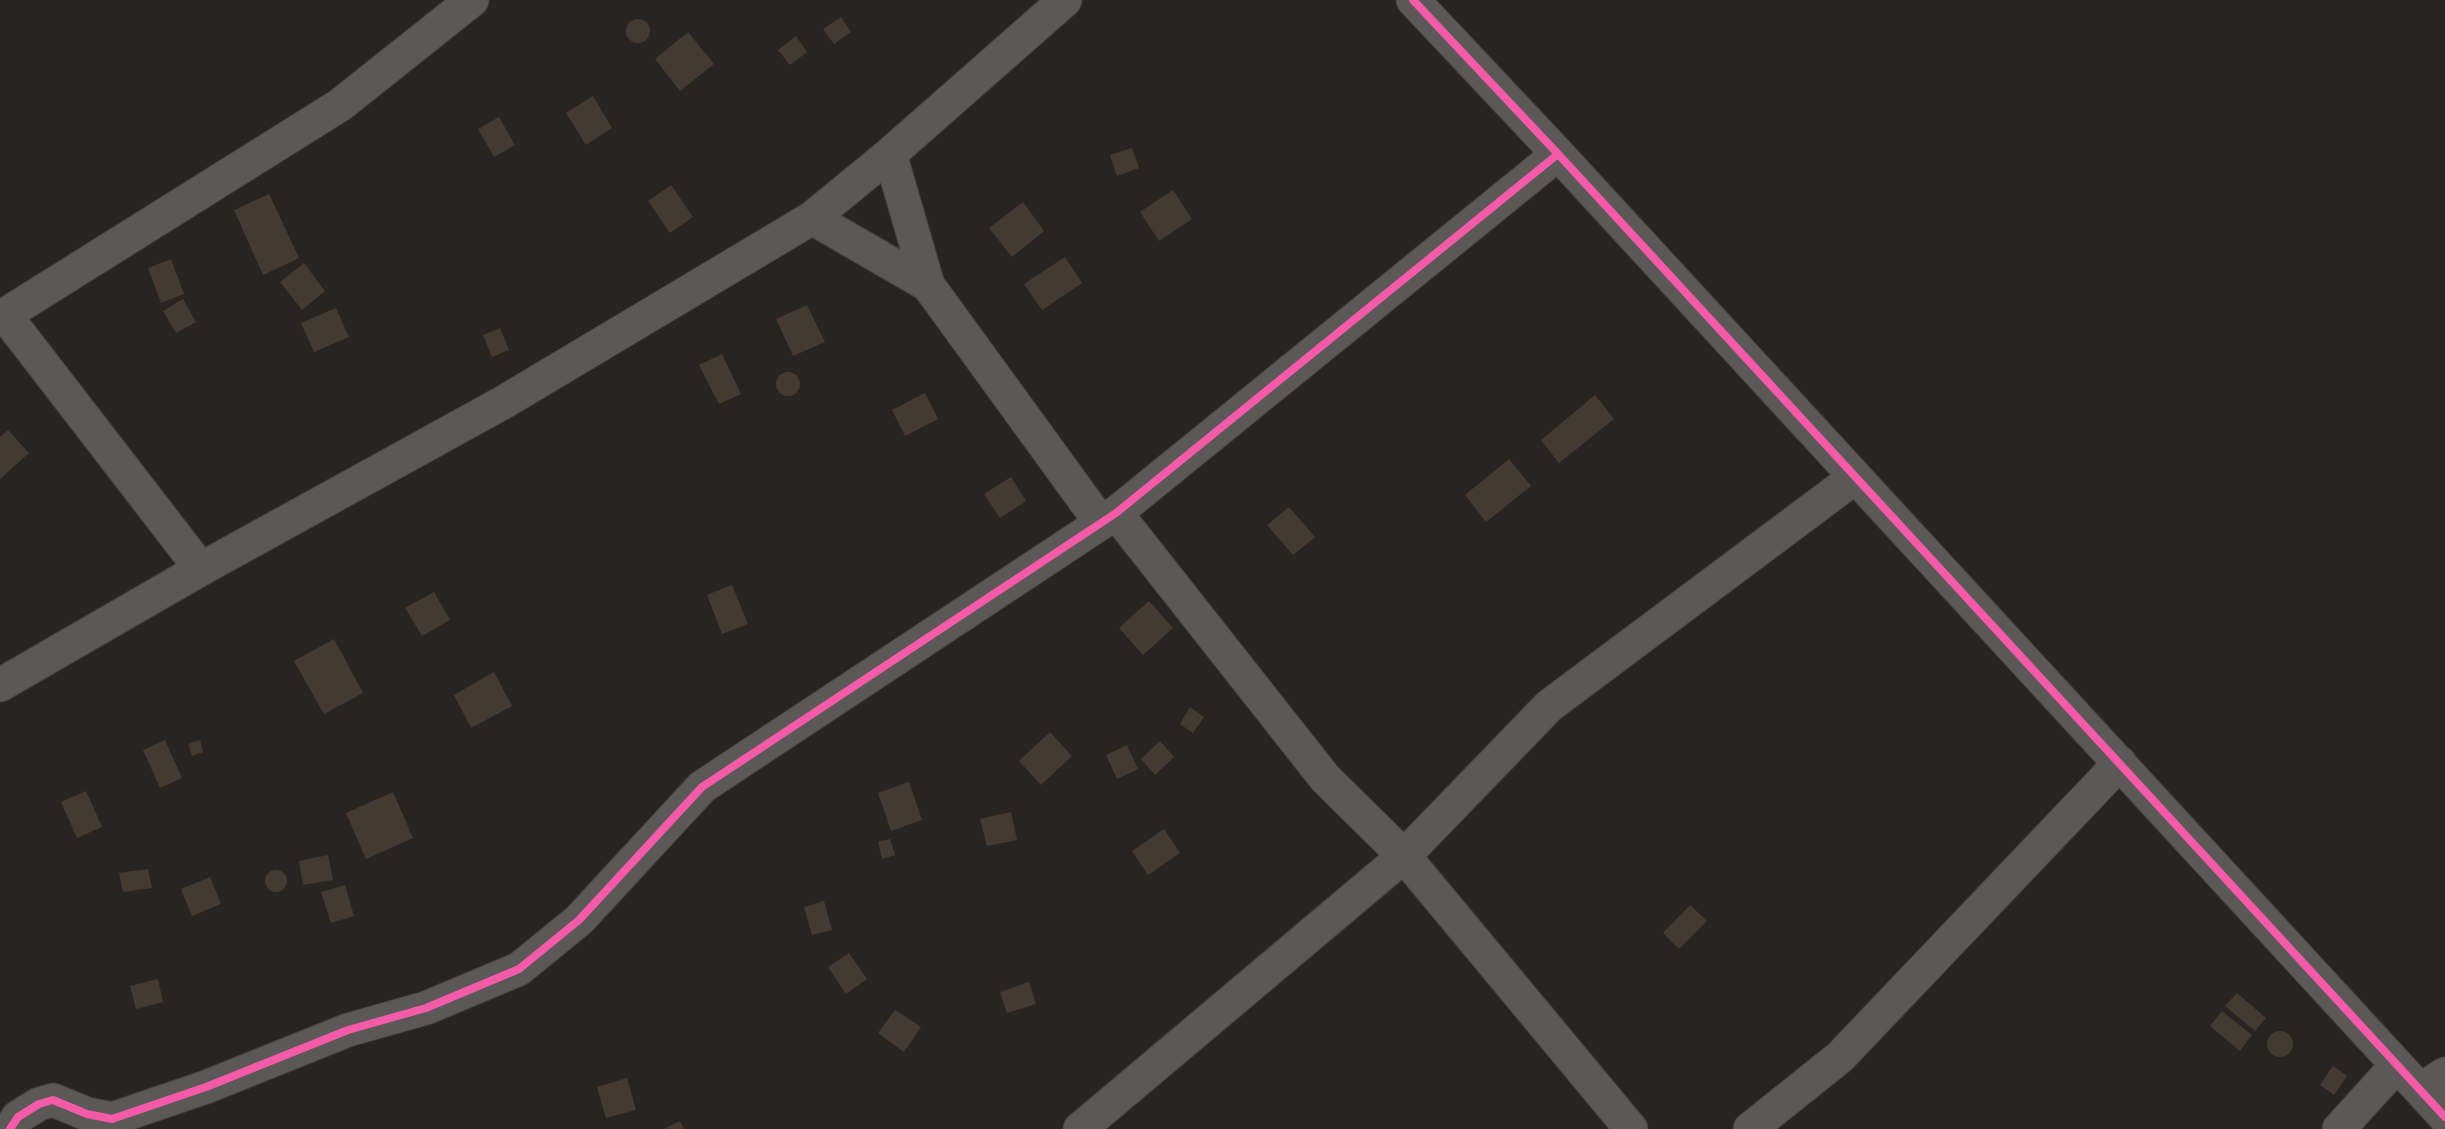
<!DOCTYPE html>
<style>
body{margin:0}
canvas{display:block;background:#282422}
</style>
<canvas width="2445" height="1129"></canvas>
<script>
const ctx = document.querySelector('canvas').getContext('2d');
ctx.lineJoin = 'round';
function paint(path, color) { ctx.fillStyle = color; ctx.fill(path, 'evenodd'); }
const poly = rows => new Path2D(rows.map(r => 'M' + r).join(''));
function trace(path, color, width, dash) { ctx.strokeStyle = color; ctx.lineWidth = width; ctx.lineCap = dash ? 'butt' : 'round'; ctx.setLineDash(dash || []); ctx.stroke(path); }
const building = poly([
 [841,17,851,32,834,44,823,29],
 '626 31a12 12 0 1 1 24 0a12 12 0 1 1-24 0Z',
 [688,32,714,64,680,91,655,59],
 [796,36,807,52,790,65,778,50],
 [593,96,612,128,586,145,566,113],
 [499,117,515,145,494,157,478,129],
 [1132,148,1139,168,1117,176,1110,155],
 [671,185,693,217,670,233,648,201],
 [1173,190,1192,219,1159,241,1140,212],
 [269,194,299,258,263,275,234,210],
 [1023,202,1044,231,1012,257,989,228],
 [1065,257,1082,283,1042,310,1024,284],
 [171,259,184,294,161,303,148,268],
 [304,263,325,291,302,310,280,282],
 [183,299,196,322,176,333,163,311],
 [807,305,825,342,793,356,776,319],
 [336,308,349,337,314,352,301,323],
 [500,328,509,350,492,357,483,335],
 [722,354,741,394,719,404,699,365],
 '776 384a12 12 0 1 1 24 0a12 12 0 1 1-24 0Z',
 [925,393,938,419,905,436,892,410],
 [1595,395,1614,419,1559,463,1541,440],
 [8,430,29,453,0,479,0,437],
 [1509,459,1531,486,1486,522,1465,495],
 [1011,477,1026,501,1000,518,984,494],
 [1289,507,1315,537,1293,555,1267,525],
 [732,585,748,624,722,634,707,595],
 [434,592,450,620,422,636,405,608],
 [1149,601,1173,628,1143,655,1119,628],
 [334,639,363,693,324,714,294,661],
 [494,672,512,706,471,728,454,695],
 [1190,707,1204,717,1193,733,1180,724],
 [1050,732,1072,756,1041,785,1019,761],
 [165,740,182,778,160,788,143,750],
 [200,740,203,752,192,756,188,744],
 [1160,741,1174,757,1155,775,1141,759],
 [1127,745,1138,769,1117,779,1106,755],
 [909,782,922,820,891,831,878,793],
 [86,791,102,827,77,838,61,802],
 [393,792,413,838,366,859,346,813],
 [1011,812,1017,840,987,846,980,819],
 [1164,829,1180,853,1148,875,1132,851],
 [890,839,895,855,882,859,878,842],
 [328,855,333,880,303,885,299,861],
 [148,869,152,888,123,892,119,873],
 '265 881a11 11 0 1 1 22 0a11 11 0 1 1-22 0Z',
 [210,877,221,904,192,916,181,889],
 [345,885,354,916,331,923,321,892],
 [824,901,832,930,812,935,804,907],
 [1690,905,1707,921,1679,949,1663,933],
 [849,953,867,979,846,994,828,967],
 [158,979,163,1002,136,1009,130,986],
 [1029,982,1036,1004,1007,1013,1000,992],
 [2237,993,2266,1018,2255,1031,2225,1006],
 [895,1010,921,1027,904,1052,878,1033],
 [2222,1011,2252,1035,2240,1051,2210,1026],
 '2267 1044a13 13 0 1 1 26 0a13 13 0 1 1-26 0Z',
 [2333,1066,2347,1076,2334,1095,2320,1085],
 [627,1078,636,1110,606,1118,597,1087],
 [680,1121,684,1129,664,1129]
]);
const minor = poly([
 [1413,0,1558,154,2445,1117],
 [890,154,928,285,1101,523],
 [812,218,928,285],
 [5,315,201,569],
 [0,318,340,105,472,0],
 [1116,513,1325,778,1404,856,1631,1129],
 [0,685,201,569,504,402,812,218,890,154,1065,0],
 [2420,1090,2445,1074],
 [10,1129,18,1117,39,1104,53,1100,87,1114,112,1119,206,1087,348,1030,426,1008,519,969,579,920,702,787,1116,513,1558,154],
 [1080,1129,1404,856,1549,706,1854,478],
 [1750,1129,1840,1057,2120,763],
 [2339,1129,2396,1066]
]);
const cycleway = poly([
 [1413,0,1558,154,2445,1117],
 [10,1129,18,1117,39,1104,53,1100,87,1114,112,1119,206,1087,348,1030,426,1008,519,969,579,920,702,787,1116,513,1558,154]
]);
paint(building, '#433b32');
trace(minor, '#44403e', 35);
trace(minor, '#5b5857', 33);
trace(cycleway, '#f35aa7', 8);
</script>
